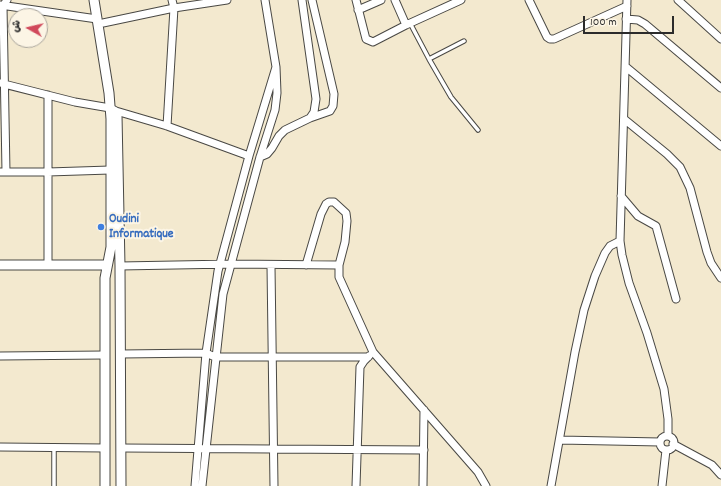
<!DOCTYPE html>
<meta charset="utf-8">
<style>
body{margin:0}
#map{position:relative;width:721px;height:486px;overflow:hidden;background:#f3e9cf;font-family:Dekko,"Playpen Sans Arabic",sans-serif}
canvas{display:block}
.north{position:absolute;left:8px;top:8px;width:40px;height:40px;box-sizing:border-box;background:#fcf5e5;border:1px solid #a8a49b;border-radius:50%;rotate:278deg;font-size:11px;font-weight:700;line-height:16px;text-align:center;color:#2b2b2b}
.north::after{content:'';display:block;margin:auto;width:14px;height:18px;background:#d1495b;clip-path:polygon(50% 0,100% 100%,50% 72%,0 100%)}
.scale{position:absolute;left:583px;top:16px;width:91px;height:18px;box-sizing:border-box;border:2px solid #2b2b2b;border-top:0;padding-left:5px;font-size:12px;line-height:14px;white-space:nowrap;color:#2b2b2b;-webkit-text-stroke:3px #fcf5e5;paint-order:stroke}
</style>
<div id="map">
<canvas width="721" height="486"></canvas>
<div class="north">ش</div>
<div class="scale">100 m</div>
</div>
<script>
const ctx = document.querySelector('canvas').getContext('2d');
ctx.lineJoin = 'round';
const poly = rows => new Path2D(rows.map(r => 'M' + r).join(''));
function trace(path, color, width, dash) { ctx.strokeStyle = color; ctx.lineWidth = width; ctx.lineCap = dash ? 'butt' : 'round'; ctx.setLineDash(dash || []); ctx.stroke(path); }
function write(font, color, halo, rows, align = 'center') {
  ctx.font = font + ' Dekko,sans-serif'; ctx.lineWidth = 4; ctx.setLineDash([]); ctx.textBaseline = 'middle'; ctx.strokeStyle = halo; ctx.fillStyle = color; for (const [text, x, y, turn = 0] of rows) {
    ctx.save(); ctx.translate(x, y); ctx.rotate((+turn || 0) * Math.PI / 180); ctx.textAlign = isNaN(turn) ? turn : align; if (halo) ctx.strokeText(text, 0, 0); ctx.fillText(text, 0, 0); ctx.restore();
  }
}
const lane = poly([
 [410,23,429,59,451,97,478,130],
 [429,59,464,41],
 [54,486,54,447]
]);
const street = poly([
 [265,0,276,67],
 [356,0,366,39,373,42,406,25,461,0],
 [395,0,406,25],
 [529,0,547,37,550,39,554,39,627,6],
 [627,0,620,241,622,255,629,283,647,333,664,389,668,419,668,436],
 [678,0,721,39],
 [0,5,97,19],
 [358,10,381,0],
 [626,19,638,20,645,24,721,88],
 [103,23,174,8,227,0],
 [626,67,721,146],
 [0,83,75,102,110,108,116,111,167,126,249,156],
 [310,118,330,111,333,106,334,94,312,0],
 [624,119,667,154,680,167,690,188,707,252,711,263,721,278],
 [167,126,174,8,172,0],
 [260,157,267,154,272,148,279,136,285,130,310,118,314,112,316,99,302,0],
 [0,172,48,172,110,170],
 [6,172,3,6,7,0],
 [621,196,638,216,656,226,676,299],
 [48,265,48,95],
 [306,265,321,214,326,204,329,202,334,202,346,213,347,221,345,242,339,265,339,277,373,352,478,472,486,486],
 [120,266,231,264,339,265],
 [271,266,274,486],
 [121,354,206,353,215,357,368,357],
 [0,356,104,355],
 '660 443a7 7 0 1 1 14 0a7 7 0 1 1-14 0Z',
 [560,440,660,442],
 [673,444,712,465,721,475],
 [0,447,105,448],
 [122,448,424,450],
 [195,486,206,353,218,271,249,156,276,67,277,93,275,110,260,157,223,294,202,486],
 [356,486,360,367,364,361,369,356],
 [423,486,424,410],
 [551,486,575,352,584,310,595,276,605,253,610,246,620,241],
 [662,486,666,450]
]);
const secondary = poly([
 [94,0,109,93,111,119,111,247,105,278,105,486],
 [117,115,120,266,121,486],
 [0,265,107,265]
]);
const markers = [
 [101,227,4,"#3f7fe0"]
];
const shopNames = [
 ["Oudini",109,220],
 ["Informatique",109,235]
];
trace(lane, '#494844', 5.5);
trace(street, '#494844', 9);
trace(secondary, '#494844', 11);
trace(lane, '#fff', 3.5);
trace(street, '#fff', 7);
trace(secondary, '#fff', 9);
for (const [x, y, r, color] of markers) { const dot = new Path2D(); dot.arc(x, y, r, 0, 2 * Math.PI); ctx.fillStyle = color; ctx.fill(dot); trace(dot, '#fcf5e5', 1.5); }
write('bold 13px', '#366cbe', '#fcf5e5', shopNames, 'left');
</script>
